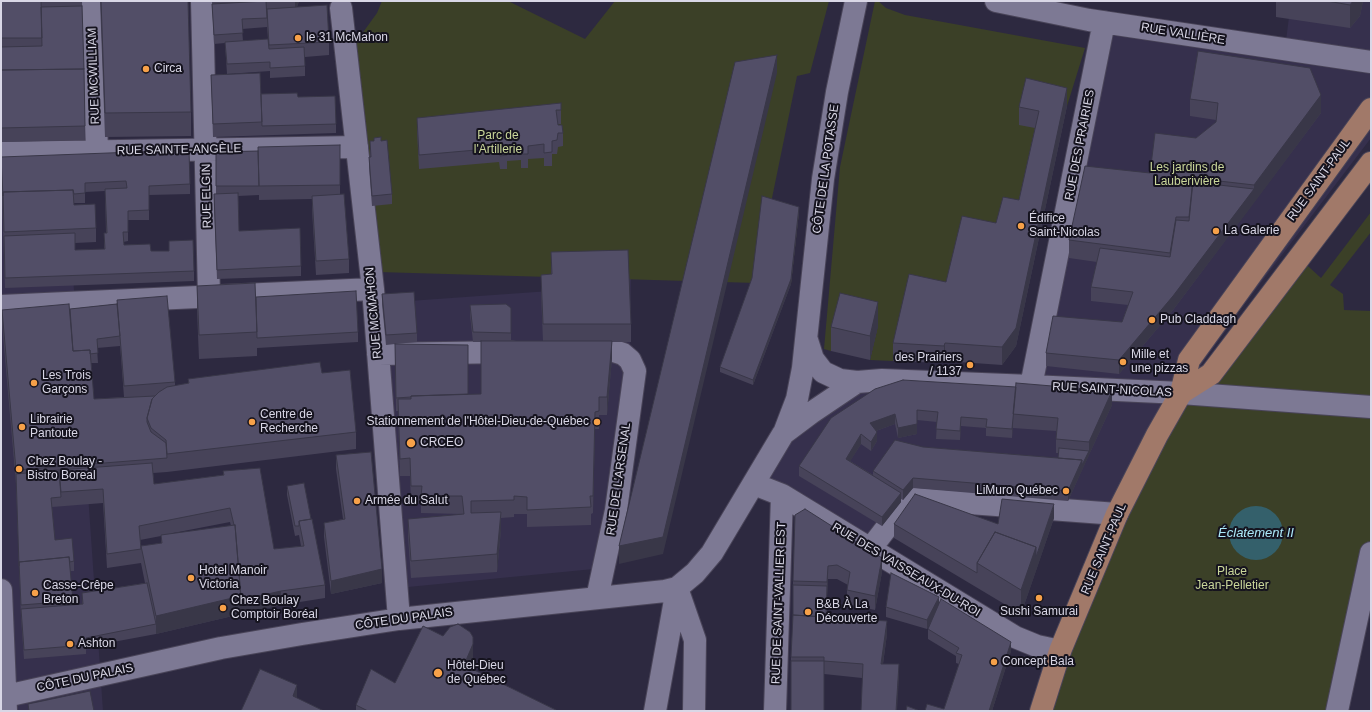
<!DOCTYPE html>
<meta charset="utf-8">
<style>
body{margin:0}
#map{position:relative;width:1372px;height:712px;overflow:hidden;background:#2d2940;font-family:Arial,sans-serif}
canvas{display:block}
.frame{position:absolute;inset:0;border:2px solid #d9d7e6;pointer-events:none}
</style>
<div id="map">
<canvas width="1372" height="712"></canvas>
<div class="frame"></div>
</div>
<script>
const ctx = document.querySelector('canvas').getContext('2d');
ctx.lineJoin = 'round';
function paint(path, color) { ctx.fillStyle = color; ctx.fill(path, 'evenodd'); }
const poly = rows => new Path2D(rows.map(r => 'M' + r).join(''));
function trace(path, color, width, dash) { ctx.strokeStyle = color; ctx.lineWidth = width; ctx.lineCap = dash ? 'butt' : 'round'; ctx.setLineDash(dash || []); ctx.stroke(path); }
function write(font, color, halo, rows, align = 'center') {
  ctx.font = font + ' Arial,sans-serif'; ctx.lineWidth = 4; ctx.setLineDash([]); ctx.textBaseline = 'middle'; ctx.strokeStyle = halo; ctx.fillStyle = color; for (const [text, x, y, turn = 0] of rows) {
    ctx.save(); ctx.translate(x, y); ctx.rotate((+turn || 0) * Math.PI / 180); ctx.textAlign = isNaN(turn) ? turn : align; if (halo) ctx.strokeText(text, 0, 0); ctx.fillText(text, 0, 0); ctx.restore();
  }
}
const built = poly([
 [1,1,54,1,103,711,1,711],
 [1291,1,1371,1,1371,138,1240,310,1181,393,1117,514,916,499,871,548,763,489,783,434,857,382,1031,386,1104,22,1285,49],
 [631,266,630,360,604,568,408,587,381,303,550,291]
]);
const green = poly([
 [382,1,508,1,585,39,615,1,829,1,810,73,797,76,771,203,799,212,791,284,378,272,356,42,377,13],
 [875,1,878,1,886,8,905,15,1085,48,1067,106,1039,129,1019,218,946,300,909,292,893,361,870,360,878,326,839,317,831,351,824,349,840,167],
 [1371,212,1371,232,1330,285,1343,294,1344,310,1371,311,1371,553,1337,711,1040,711,1157,435,1298,257,1321,278]
]);
const water = poly([
 '1229 533a27 27 0 1 1 54 0a27 27 0 1 1-54 0Z'
]);
const minor = poly([
 [92,1,97,151],
 [202,1,209,296],
 [996,1,1089,20,1371,62],
 [341,8,373,289,399,619],
 [1,153,357,147],
 [1,306,373,289],
 [807,340,813,359,823,372,840,380,857,382],
 [583,351,614,351,623,354,630,360,635,371,616,510,597,598],
 [378,354,511,352],
 [1031,386,1104,22],
 [784,433,797,399,803,368,823,179,837,92,856,1],
 [754,484,782,495,1015,637,1037,646,1060,651],
 [871,548,904,505,909,500,916,499,1117,514],
 [677,588,695,640,694,711],
 [1,590,6,711],
 [6,696,221,648,302,634,399,619,665,591,677,588,695,573,712,553,783,434,811,413,857,382,882,380,1031,386,1181,393,1371,407],
 [655,711,677,589],
 [775,711,782,495],
 [1337,711,1371,553]
]);
const major = poly([
 [1181,393,1211,374,1371,163],
 [1041,711,1060,651,1117,514,1157,435,1181,393,1189,360,1371,109]
]);
const wall = poly([
 [1,1,82,1,85,140,1,142],
 [100,1,188,1,191,112,191,136,105,137],
 [212,1,299,1,297,7,329,42,329,55,305,57,305,76,270,78,270,71,227,74,225,43,214,44],
 [267,26,268,39,243,41,242,29,267,27],
 [1276,1,1363,1,1360,16,1350,28,1276,17],
 [211,75,261,94,298,97,336,124,336,133,213,137],
 [1190,99,1321,113,1173,310,1119,374,1046,366,1046,353,1122,322,1128,305,1091,301,1091,287,1097,262,1069,258,1069,240,1150,173,1196,138,1216,122,1216,120,1190,116],
 [1067,106,1016,346,1002,365,945,361,944,363,893,361,893,343,996,223,1019,200,1035,128,1019,125,1019,107],
 [561,110,561,124,558,124,563,133,563,146,558,147,557,154,552,154,552,166,544,166,544,158,528,159,528,168,521,168,521,160,507,161,507,169,500,169,499,162,419,169,417,131,417,118],
 [370,141,381,141,392,194,392,204,372,206,369,167,369,157,370,157],
 [340,145,340,194,349,259,349,273,316,275,312,210,312,199,259,200,259,189,259,195,238,196,239,231,301,266,301,276,217,279,214,203,214,194,216,194,216,152,258,151],
 [1,167,190,184,190,194,149,195,149,220,128,220,128,241,123,242,124,245,151,251,194,271,194,281,5,288],
 [105,191,106,233,104,233,104,249,75,250,75,243,96,242,96,228,74,205,74,203,85,203,85,192],
 [799,212,791,284,753,385,720,372,720,367],
 [551,252,631,324,631,342,612,342,612,358,607,415,599,415,599,429,595,429,593,513,591,514,591,525,527,527,527,514,514,514,514,517,501,518,501,530,497,572,411,578,408,537,408,519,462,515,462,514,421,513,421,503,411,504,410,476,400,476,398,411,396,411,395,344,386,345,382,304,382,294,417,333,417,342,395,344,468,394,481,394,481,342,473,342,470,315,470,305,511,308,511,341,543,341,541,293,541,275,551,274],
 [197,286,256,297,358,332,358,342,257,348,257,356,199,359,197,310],
 [117,300,175,382,175,386,188,383,188,379,322,373,356,432,356,449,167,472,153,473,154,484,223,475,223,471,274,549,301,546,299,535,295,536,287,495,287,486,311,519,325,585,325,598,281,605,241,614,156,634,86,647,86,654,24,659,21,618,16,484,2,324,2,310,70,309,117,304],
 [120,345,124,397,94,399,91,363,98,363,97,348,120,346],
 [103,503,107,568,141,563,145,583,82,593,82,604,73,605,70,571,74,571,74,561,55,540,52,507],
 [230,522,231,526,168,534],
 [161,536,161,543,141,546,141,549,140,540],
 [878,326,870,360,831,351,831,327],
 [875,389,1112,405,1082,470,1068,501,913,488,903,500,901,499,901,502,882,526,799,476,799,466],
 [917,420,937,422,936,439,960,440,961,426,986,428,986,436,1012,438,1013,425,1013,428,1056,431,1056,453,1059,453,1058,458,923,447,873,471,873,475,850,461,861,444,871,451,877,441,876,431,895,424,898,438,917,434],
 [336,455,382,583,331,594,324,537,324,523,343,519,336,469],
 [795,515,882,572,875,610,847,604,847,590,848,585,837,579,828,579,827,596,827,617,887,634,883,664,899,678,862,678,824,674,791,711,791,657,793,615,793,581],
 [1054,518,1021,614,894,538,894,524,998,524],
 [939,605,1011,651,992,711,925,711,944,709,959,664,956,663,956,656,928,639,928,629,932,620,927,629,886,617,886,607],
 [443,636,473,637,473,662,470,668,558,711,356,711,356,705,395,683]
]);
const shadedWall = poly([
 [295,1,299,1,295,14],
 [1353,1,1363,1,1360,16,1350,28,1350,5],
 [777,55,777,73,663,554,619,564,619,546],
 [1067,88,1067,106,1016,346,1002,365,1002,347],
 [1321,95,1321,113,1254,203,1254,185],
 [1254,189,1254,203,1173,310,1119,374,1119,360],
 [799,207,799,212,791,284,753,385,753,380],
 [878,302,878,326,870,360,870,336],
 [612,341,612,358,607,415,607,397],
 [945,343,945,361,944,363,944,346],
 [1112,391,1112,405,1089,455,1089,442],
 [595,412,595,429,593,513,593,496],
 [895,414,895,424,870,433,870,423],
 [1013,415,1013,425,1012,438,1012,429],
 [961,417,961,426,960,440,960,431],
 [917,420,917,434,898,438,898,428],
 [877,432,877,441,871,451,871,442],
 [861,434,861,444,846,468,846,459],
 [1089,451,1089,455,1068,501,1068,491,1082,460],
 [913,478,913,488,903,500,903,490],
 [901,493,901,502,882,526,882,517],
 [1054,504,1054,518,1036,571,1036,557],
 [501,512,501,530,497,572,497,554],
 [1036,547,1036,571,1021,614,1021,590],
 [882,558,882,572,875,610,875,596],
 [828,566,828,579,827,596,826,631,827,582],
 [382,569,382,583,331,594,331,581],
 [281,591,281,605,241,614,156,634,156,616,241,596],
 [939,597,939,606,927,629,927,620],
 [887,621,887,634,881,677,881,664],
 [1011,642,1011,651,992,711,989,711],
 [473,644,473,662,464,683,464,665],
 [899,664,899,678,897,711,896,711],
 [297,685,297,703,293,696]
]);
const building = poly([
 [1,1,41,1,42,38,1,38,1,1],
 [101,1,188,1,191,112,105,113,101,1],
 [266,1,267,18,242,19,243,33,214,35,212,4,266,1],
 [1327,1,1353,1,1350,5,1327,1],
 [327,5,329,42,269,45,267,9,327,5],
 [82,6,84,69,1,70,1,47,42,46,41,7,82,6],
 [268,39,269,49,304,47,305,66,270,68,270,62,227,64,225,42,268,39],
 [1198,51,1310,68,1321,95,1254,185,1193,178,1189,217,1176,217,1170,253,1069,240,1085,166,1150,173,1155,133,1196,138,1216,122,1218,103,1190,99,1198,51],
 [777,55,663,537,619,546,735,62,777,55],
 [84,69,85,126,1,128,1,70,84,69],
 [260,73,262,122,213,124,211,75,260,73],
 [1026,78,1067,88,1016,328,1002,347,945,343,944,346,893,343,909,274,946,282,962,216,996,223,1003,197,1019,200,1039,111,1019,107,1026,78],
 [297,93,298,97,335,96,336,124,262,126,261,94,297,93],
 [561,103,561,110,556,110,558,125,562,125,563,133,558,133,557,140,552,141,552,152,544,153,544,144,528,146,528,154,521,154,521,146,506,148,507,155,500,156,499,148,419,155,417,118,561,103],
 [381,137,381,141,387,140,392,194,372,196,369,157,371,157,370,141,374,141,374,138,381,137],
 [340,145,340,185,259,186,258,147,340,145],
 [189,150,190,184,149,186,149,210,128,211,128,232,123,232,124,245,150,244,151,251,169,251,169,241,193,240,194,271,5,278,4,236,75,233,75,250,105,249,104,233,107,233,105,189,127,188,126,181,85,183,85,193,74,194,73,190,3,192,3,196,1,157,189,150],
 [258,151,259,186,216,186,216,152,258,151],
 [1193,182,1254,189,1173,296,1119,360,1046,353,1053,316,1122,322,1133,292,1091,287,1100,248,1170,257,1176,220,1189,221,1193,182],
 [73,190,74,205,95,204,96,228,4,232,3,192,73,190],
 [238,193,239,231,300,228,301,266,217,270,214,194,238,193],
 [344,194,349,259,316,261,312,196,344,194],
 [762,196,799,207,791,279,753,380,720,367,752,278,762,196],
 [628,250,631,324,543,324,541,275,552,274,551,252,628,250],
 [255,283,257,332,199,335,197,286,255,283],
 [356,291,358,332,257,338,256,297,356,291],
 [414,292,417,333,386,335,382,294,414,292],
 [840,293,878,302,870,336,831,327,840,293],
 [167,296,175,382,124,386,117,300,167,296],
 [69,304,73,351,90,350,94,399,155,396,152,399,147,418,147,422,151,432,166,443,167,458,16,470,2,310,69,304],
 [117,304,120,336,97,339,98,353,90,354,90,350,73,351,70,309,117,304],
 [506,304,511,308,511,333,473,332,470,305,506,304],
 [481,341,612,341,607,397,599,397,599,411,595,412,593,496,590,496,591,507,527,510,527,497,514,496,514,500,471,501,471,513,501,512,497,554,411,561,408,519,464,514,462,496,421,496,422,486,411,486,410,458,400,459,398,399,411,399,411,396,481,394,481,341],
 [395,344,468,345,468,394,411,396,411,397,396,398,395,344],
 [320,362,322,373,350,370,356,432,167,454,166,440,151,428,147,418,152,399,159,392,167,387,189,383,188,379,320,362],
 [903,380,1016,387,1012,429,986,427,987,419,961,417,960,431,936,429,938,412,917,410,917,424,898,428,895,414,870,423,877,432,871,442,861,434,846,459,901,493,882,517,799,466,831,418,875,389,903,380],
 [1016,383,1112,391,1089,442,1056,439,1058,418,1013,414,1016,383],
 [895,440,923,447,1082,460,1068,491,913,478,903,490,873,471,895,440],
 [1059,448,1089,451,1082,465,1082,460,1058,458,1059,448],
 [371,452,382,569,331,581,324,523,345,519,336,455,371,452],
 [152,463,154,484,224,475,223,471,260,468,274,549,304,546,299,521,312,519,325,585,281,591,241,600,235,525,234,525,230,508,139,526,141,549,107,554,103,489,61,492,59,470,152,463],
 [59,470,61,497,51,498,55,540,72,538,74,561,70,562,69,557,19,562,19,566,16,474,59,470],
 [304,483,311,519,299,521,299,526,295,526,287,486,304,483],
 [915,494,998,524,1002,499,1054,504,1036,557,1036,547,995,532,977,563,977,573,894,524,915,494],
 [805,509,882,558,875,596,847,590,850,572,837,565,828,566,827,582,793,581,795,515,805,509],
 [235,525,241,596,156,616,141,546,162,543,161,535,235,525],
 [995,532,1036,547,1021,590,977,563,995,532],
 [69,557,73,601,21,605,19,562,69,557],
 [891,573,939,597,927,620,886,607,891,573],
 [147,583,156,624,86,638,86,645,24,650,21,609,83,604,82,593,147,583],
 [793,585,827,586,826,617,793,615,793,585],
 [941,599,1011,642,989,711,925,711,927,704,944,709,962,655,956,653,959,648,928,629,941,599],
 [793,615,887,621,881,664,899,664,896,711,861,711,863,664,824,661,824,657,791,657,793,615],
 [458,624,470,632,473,637,473,644,464,665,558,711,368,711,356,705,371,669,395,683,423,626,443,636,450,627,458,624],
 [791,661,824,661,824,711,791,711,791,661],
 [260,669,297,685,293,696,324,711,241,711,260,669],
 [90,691,94,711,29,711,28,704,90,691],
 [907,706,920,711,906,711,907,706]
]);
const markers = [
 [298,38,4,"#f7a149"],
 [146,69,4,"#f7a149"],
 [1021,226,4,"#f7a149"],
 [1216,231,4,"#f7a149"],
 [1152,320,4,"#f7a149"],
 [1123,362,4,"#f7a149"],
 [970,365,4,"#f7a149"],
 [34,383,4,"#f7a149"],
 [252,422,4,"#f7a149"],
 [597,422,4,"#f7a149"],
 [22,427,4,"#f7a149"],
 [411,443,5,"#f7a149"],
 [19,469,4,"#f7a149"],
 [1066,491,4,"#f7a149"],
 [357,501,4,"#f7a149"],
 [191,578,4,"#f7a149"],
 [35,593,4,"#f7a149"],
 [1039,598,4,"#f7a149"],
 [223,608,4,"#f7a149"],
 [808,612,4,"#f7a149"],
 [70,644,4,"#f7a149"],
 [994,662,4,"#f7a149"],
 [438,673,5,"#f7a149"]
];
const streetNames = [
 ["RUE VALLIÈRE",1183,34,9],
 ["RUE MCWILLIAM",94,76,-92],
 ["RUE DES PRAIRIES",1080,145,-79],
 ["RUE SAINTE-ANGÈLE",179,150,-1],
 ["CÔTE DE LA POTASSE",826,169,-82],
 ["RUE SAINT-PAUL",1319,180,-54],
 ["RUE ELGIN",207,196,-91],
 ["RUE MCMAHON",374,313,-95],
 ["RUE SAINT-NICOLAS",1112,390,3],
 ["RUE DE L'ARSENAL",619,479,-82],
 ["RUE SAINT-PAUL",1104,549,-67],
 ["RUE DES VAISSEAUX-DU-ROI",906,570,31],
 ["RUE DE SAINT-VALLIER EST",779,603,-88],
 ["CÔTE DU PALAIS",404,619,-8],
 ["CÔTE DU PALAIS",85,678,-12]
];
const poiNames = [
 ["le 31 McMahon",306,38],
 ["Circa",154,69],
 ["Édifice",1029,219],
 ["Saint-Nicolas",1029,233],
 ["La Galerie",1224,231],
 ["Pub Claddagh",1160,320],
 ["Mille et",1131,355],
 ["une pizzas",1131,369],
 ["des Prairiers",962,358,"right"],
 ["/ 1137",962,372,"right"],
 ["Les Trois",42,376],
 ["Garçons",42,390],
 ["Centre de",260,415],
 ["Recherche",260,429],
 ["Librairie",30,420],
 ["Pantoute",30,434],
 ["Stationnement de l'Hôtel-Dieu-de-Québec",589,422,"right"],
 ["CRCEO",420,443],
 ["Chez Boulay -",27,462],
 ["Bistro Boreal",27,476],
 ["LiMuro Québec",1058,491,"right"],
 ["Armée du Salut",365,501],
 ["Hotel Manoir",199,571],
 ["Victoria",199,585],
 ["Casse-Crêpe",43,586],
 ["Breton",43,600],
 ["Chez Boulay",231,601],
 ["Comptoir Boréal",231,615],
 ["B&B À La",816,605],
 ["Découverte",816,619],
 ["Sushi Samurai",1039,612,"center"],
 ["Ashton",78,644],
 ["Concept Bala",1002,662],
 ["Hôtel-Dieu",447,666],
 ["de Québec",447,680]
];
const parkNames = [
 ["Parc de",498,136],
 ["l'Artillerie",498,150],
 ["Les jardins de",1187,168],
 ["Lauberivière",1187,182],
 ["Place",1232,572],
 ["Jean-Pelletier",1232,586]
];
const waterNames = [
 ["Éclatement II",1256,533]
];
paint(built, '#36304d');
paint(green, '#3b4027');
paint(water, '#34606b');
trace(minor, '#494458', 24);
trace(major, '#494458', 24);
trace(minor, '#7d7994', 22);
trace(major, '#a17969', 22);
paint(wall, '#474359');
paint(shadedWall, '#393748');
paint(building, '#524e67');
trace(building, '#393748', 1);
for (const [x, y, r, color] of markers) { const dot = new Path2D(); dot.arc(x, y, r, 0, 2 * Math.PI); ctx.fillStyle = color; ctx.fill(dot); trace(dot, '#15131e', 1.5); }
write('12px', '#d9d7e6', '#15131e', streetNames);
write('12px', '#d9d7e6', '#15131e', poiNames, 'left');
write('12px', '#cad79a', '#15131e', parkNames);
write('italic 13px', '#ace9f9', '#15131e', waterNames);
</script>
